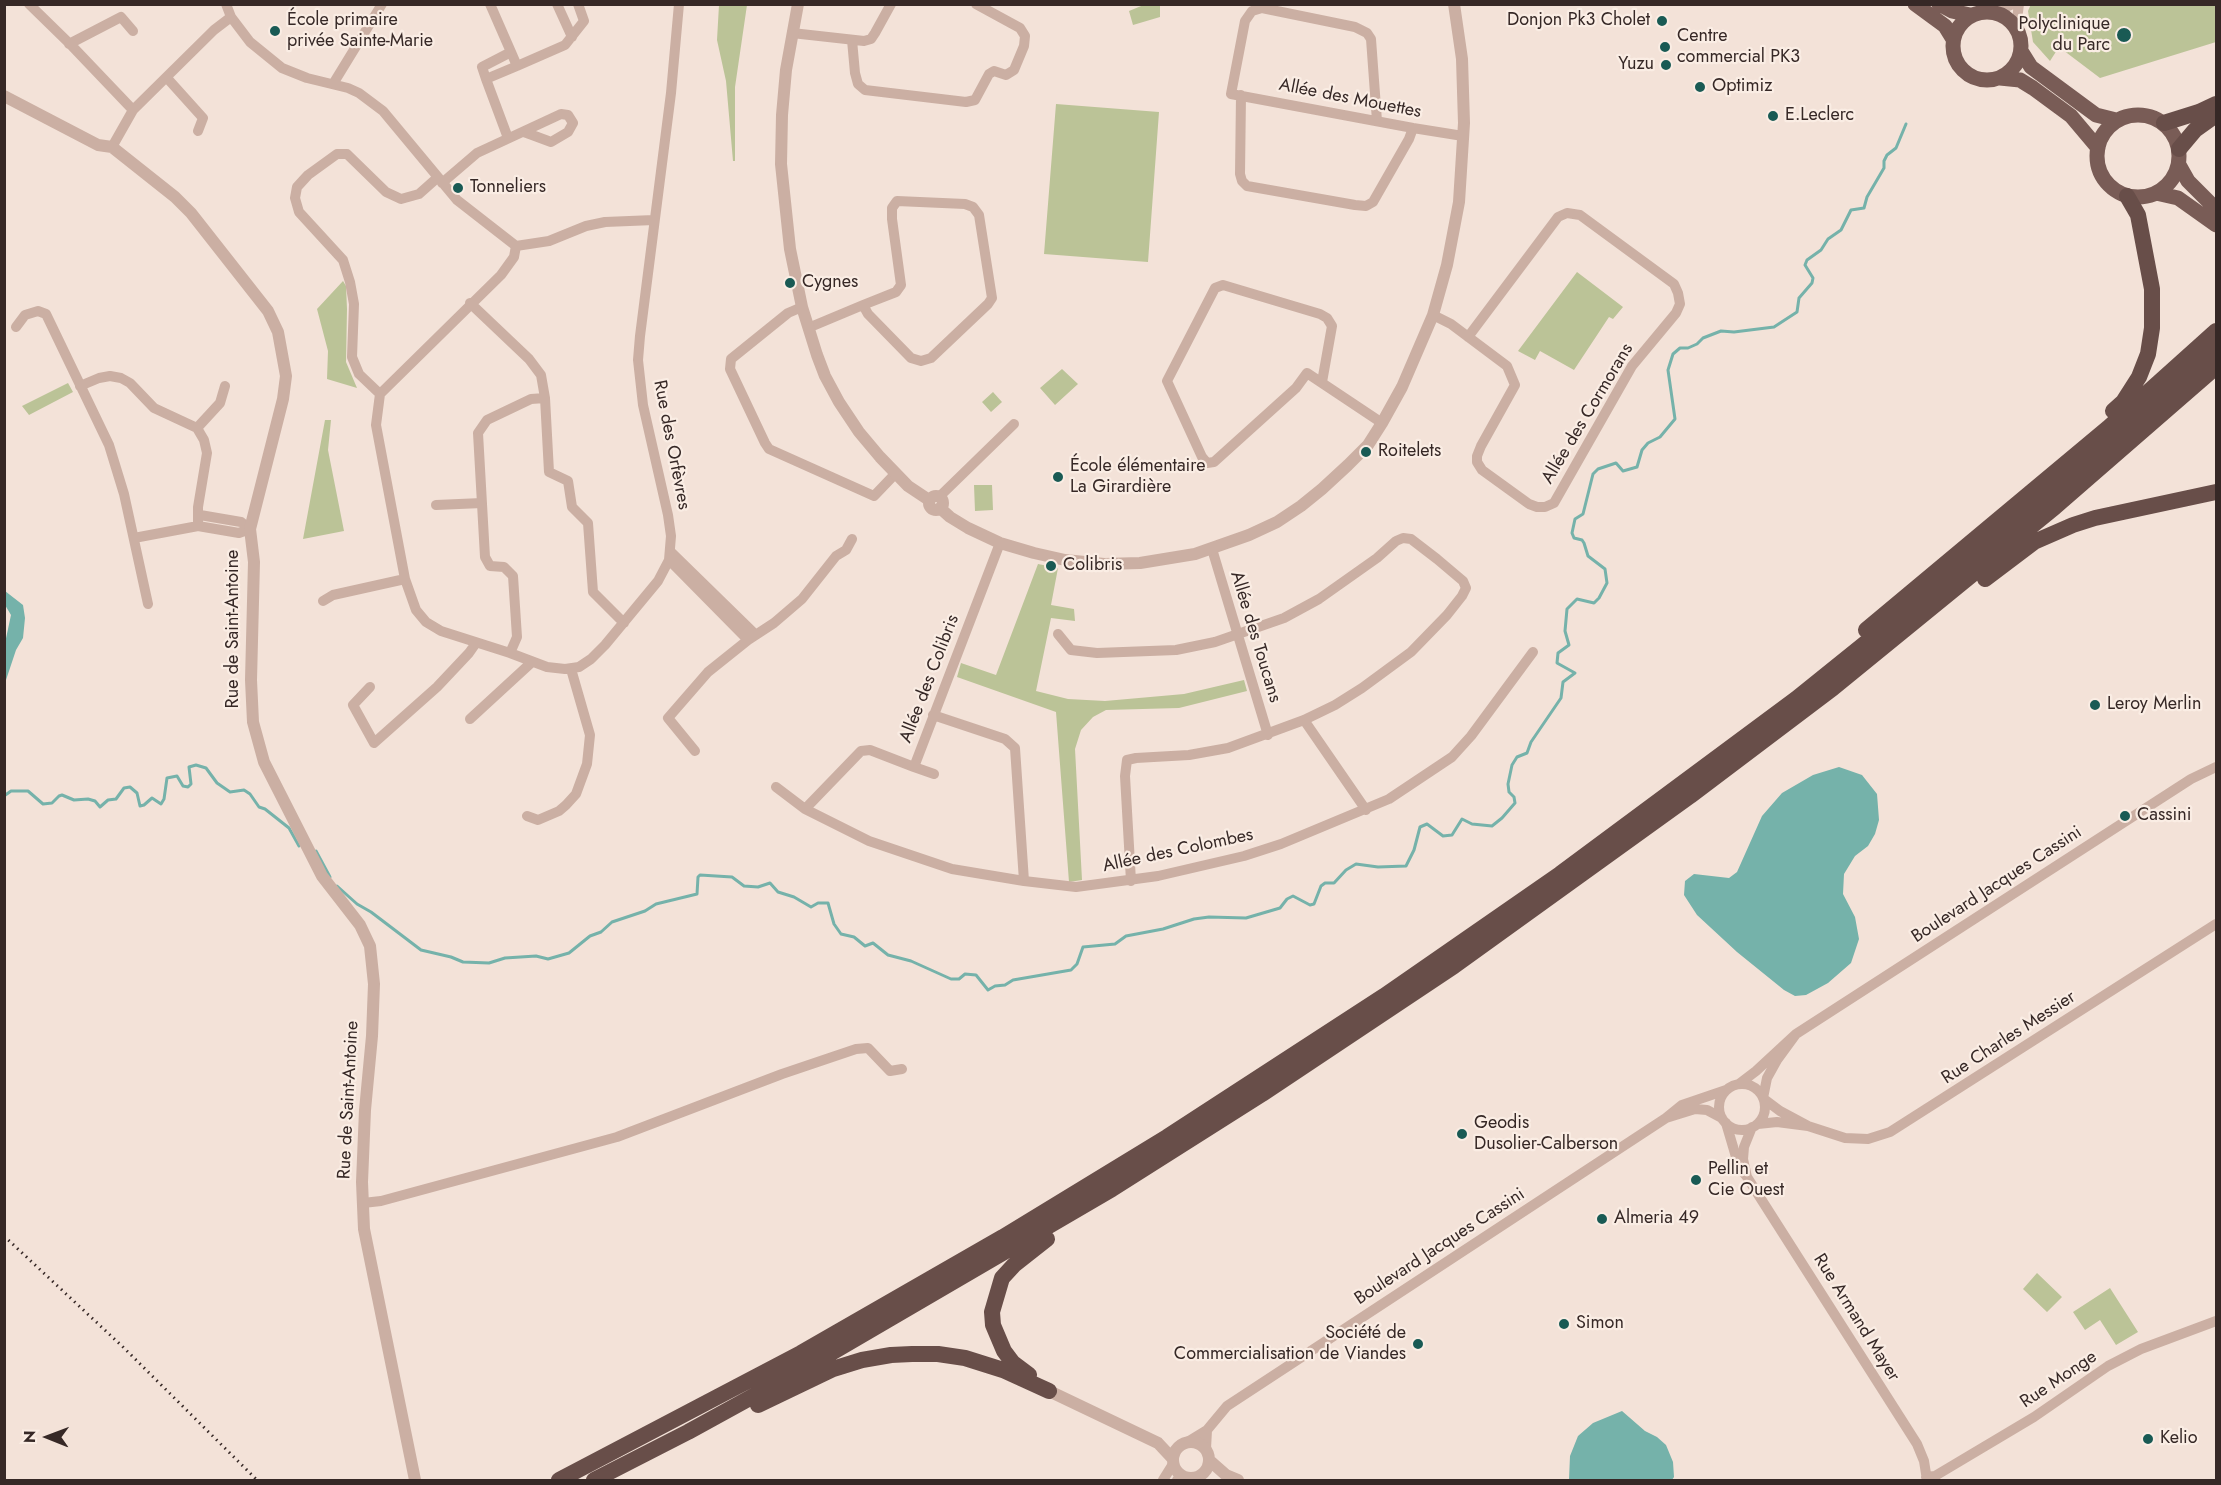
<!DOCTYPE html>
<meta charset="utf-8">
<style>
body{margin:0}
#map{position:relative;width:2221px;height:1485px;overflow:hidden;background:#f3e2d8;font-family:Jost,sans-serif}
canvas{display:block}
.frame{position:absolute;inset:0;border:6px solid #362826;pointer-events:none}
.north{position:absolute;left:18px;top:1407px;width:60px;height:60px;-webkit-text-stroke:4px #faede4;paint-order:stroke;rotate:271deg;font-size:16px;font-weight:700;line-height:24px;text-align:center;color:#362826}
.north::after{content:'';display:block;margin:auto;width:21px;height:27px;background:#362826;clip-path:polygon(50% 0,100% 100%,50% 72%,0 100%)}
</style>
<div id="map">
<canvas width="2221" height="1485"></canvas>
<div class="frame"></div>
<div class="north">N</div>
</div>
<script>
const ctx = document.querySelector('canvas').getContext('2d');
ctx.lineJoin = 'round';
function paint(path, color) { ctx.fillStyle = color; ctx.fill(path, 'evenodd'); }
const poly = rows => new Path2D(rows.map(r => 'M' + r).join(''));
function trace(path, color, width, dash) { ctx.strokeStyle = color; ctx.lineWidth = width; ctx.lineCap = dash ? 'butt' : 'round'; ctx.setLineDash(dash || []); ctx.stroke(path); }
function write(font, color, halo, rows, align = 'center') {
  ctx.font = font + ' Jost,sans-serif'; ctx.lineWidth = 4.5; ctx.setLineDash([]); ctx.textBaseline = 'middle'; ctx.strokeStyle = halo; ctx.fillStyle = color; for (const [text, x, y, turn = 0] of rows) {
    ctx.save(); ctx.translate(x, y); ctx.rotate((+turn || 0) * Math.PI / 180); ctx.textAlign = isNaN(turn) ? turn : align; if (halo) ctx.strokeText(text, 0, 0); ctx.fillText(text, 0, 0); ctx.restore();
  }
}
const green = poly([
 [1146,4,1160,5,1160,17,1133,25,1129,11],
 [2031,4,2216,5,2216,42,2100,78,2059,47,2050,61,2033,42,2028,11],
 [719,5,747,5,735,87,735,161,733,161,726,81,717,40],
 [1056,104,1159,112,1148,262,1044,254],
 [1577,272,1623,307,1613,319,1609,317,1574,370,1540,351,1535,360,1518,351],
 [343,281,346,286,347,309,346,362,357,388,327,379,328,351,317,309],
 [1062,369,1078,384,1055,405,1040,388],
 [68,383,73,392,29,415,22,406],
 [993,392,1002,402,991,412,982,402],
 [325,420,331,420,328,450,344,531,303,539],
 [974,485,992,485,993,510,975,511],
 [1038,564,1058,568,1051,605,1074,609,1075,621,1051,618,1036,691,1068,699,1105,701,1184,694,1244,680,1247,691,1179,708,1106,710,1093,717,1081,730,1075,749,1082,880,1069,882,1056,712,957,677,961,663,996,675],
 [2037,1273,2062,1297,2047,1312,2023,1289],
 [2110,1288,2138,1332,2116,1345,2100,1320,2085,1330,2073,1312]
]);
const water = poly([
 [5,591,23,605,25,618,23,638,16,650,5,683,5,643,11,615,5,605],
 [1839,767,1862,775,1877,794,1879,820,1875,834,1868,846,1855,856,1844,874,1843,894,1855,917,1859,939,1851,963,1828,983,1806,995,1795,996,1784,990,1737,952,1697,915,1684,895,1685,881,1694,874,1729,878,1737,872,1762,816,1782,793,1813,775],
 [1622,1411,1645,1431,1657,1437,1666,1445,1673,1462,1674,1477,1672,1480,1569,1480,1570,1456,1578,1436,1593,1423]
]);
const stream = poly([
 [4,796,11,791,28,791,43,804,52,803,59,796,62,795,74,800,88,799,95,801,100,807,108,800,116,799,124,788,130,787,137,793,140,806,144,805,152,798,161,804,164,799,167,778,177,776,183,786,188,787,191,784,189,767,196,765,206,768,217,783,230,792,244,790,250,794,259,807,265,809,289,828,299,846],
 [316,851,330,877],
 [337,886,357,904,371,912,421,950,451,957,463,962,489,963,505,958,536,956,548,959,569,953,590,936,601,932,612,922,645,911,656,904,697,894,698,877,700,875,732,877,744,886,758,887,770,883,778,892,794,897,811,907,818,903,828,903,834,924,841,934,854,937,865,946,873,943,888,955,911,961,951,979,959,979,965,974,976,975,988,990,995,986,1005,985,1013,980,1071,970,1077,964,1083,947,1115,944,1126,936,1163,929,1194,919,1209,917,1246,918,1280,908,1287,899,1293,896,1310,905,1314,904,1321,886,1325,883,1334,883,1346,870,1356,864,1378,867,1406,866,1414,850,1420,827,1427,824,1443,836,1452,835,1462,819,1472,824,1492,826,1502,818,1515,803,1514,797,1509,792,1508,784,1512,765,1517,757,1527,753,1531,742,1561,698,1563,682,1575,673,1557,663,1558,653,1569,645,1565,631,1567,609,1577,599,1594,603,1599,598,1607,583,1605,569,1588,556,1584,543,1582,540,1574,538,1572,533,1575,519,1583,514,1593,474,1598,469,1616,463,1623,471,1637,467,1642,450,1648,443,1660,437,1675,419,1668,370,1673,354,1680,348,1688,348,1697,344,1703,338,1721,331,1734,332,1774,327,1797,312,1799,298,1812,283,1813,278,1805,265,1807,260,1821,250,1828,239,1841,230,1851,210,1864,208,1867,197,1884,168,1884,161,1887,155,1896,148,1906,124]
]);
const minor = poly([
 [29,4,72,46,133,110],
 [226,4,231,17,250,42,282,68,307,78,348,88,359,93,383,111,457,200,516,246,549,241,586,226,605,222,654,220],
 [490,4,511,52,517,66,486,79,482,67,511,52],
 [557,4,572,37],
 [1995,12,2013,4],
 [2016,27,2019,4],
 [792,33,864,41,871,39,875,33,891,4],
 [852,40,855,73,858,84,865,90,966,102,975,100,989,74,994,71,1006,75,1014,70,1024,46,1025,36,1020,28,976,4],
 [69,44,121,17,133,31],
 [517,66,565,45,584,21,578,4],
 [167,78,203,118,198,131],
 [486,79,508,138],
 [333,84,382,4],
 [1241,95,1240,174,1242,181,1247,186,1355,205,1366,206,1373,202,1409,139,1413,128],
 [1377,121,1371,39,1367,33,1355,27,1262,8,1252,11,1245,21,1231,94,1413,128,1463,136],
 [112,147,133,110,214,30,231,17],
 [442,183,477,153,561,114,568,115,573,123,568,132,551,142,524,132],
 [516,246,514,257,501,275,380,394,376,425,405,579,416,610,426,622,441,631,510,653,547,667,565,669,579,667,591,659,605,645,658,581,669,560,671,536,668,515,643,405,638,360,640,336,671,93,679,4],
 [470,303,529,359,541,375,545,398,549,472,568,481,572,507,588,523,593,592,624,623],
 [802,307,788,313,731,359,730,369,765,443,769,449,874,496,896,473],
 [1433,315,1451,324,1507,366,1515,385,1481,446,1477,456,1477,462,1482,470,1529,504,1537,507,1545,507,1554,503,1632,366,1676,313,1680,304,1678,293,1674,284,1580,215,1567,213,1558,217,1468,337],
 [16,327,25,315,38,311,46,314,109,445,124,494,148,604],
 [808,328,863,305,896,292,901,285,892,219,892,208,897,201,965,204,973,207,979,215,992,298,988,304,931,358,921,361,911,358,868,314,863,305],
 [1322,382,1332,326,1327,318,1320,314,1223,285,1215,288,1167,381,1202,457,1207,463,1214,462,1296,388,1307,373,1382,423],
 [80,386,99,378,110,376,121,378,130,383,154,408,197,428,204,440,207,453,198,507,198,526],
 [380,394,359,374,352,357,354,304,350,282,343,260,299,212,295,198,297,187,308,175,337,154,347,154,386,192,401,199,419,194,437,178],
 [197,428,220,403,225,386],
 [939,497,1014,424],
 [436,505,482,503],
 [200,515,241,522,250,529],
 [134,538,198,526,239,533,250,529],
 [1212,549,1268,735],
 [671,552,756,635],
 [672,563,748,640],
 [323,601,333,595,405,579],
 [1058,634,1071,650,1097,653,1176,650,1215,642,1284,618,1319,599,1377,558,1396,541,1403,538,1411,539,1437,559,1463,581,1466,588,1462,596,1447,615,1411,652,1362,688,1335,705,1304,720,1228,748,1189,755,1136,758,1127,760,1125,776,1131,881],
 [510,653,517,637,513,576,504,567,490,566,485,557,478,433,487,420,531,399,545,398],
 [370,687,353,705,374,743,437,687,469,653,476,643],
 [933,715,1005,739,1015,748,1024,881],
 [470,719,532,662],
 [1304,720,1366,810],
 [695,751,668,718,708,672,748,640,774,623,802,599,836,556,846,550,852,539],
 [914,767,934,774],
 [776,787,805,809,869,841,952,869,1024,881,1076,887,1158,876,1244,856,1281,844,1389,799,1452,757,1471,736,1533,652],
 [805,809,861,751,870,750,914,767,1000,543],
 [527,816,538,820,559,811,566,805,576,794,587,764,590,735,571,669],
 [1796,1034,2191,779,2216,767],
 [1739,1084,1756,1071,1796,1034,1777,1060,1767,1078,1763,1098],
 '1719 1107a23 23 0 1 1 46 0a23 23 0 1 1-46 0Z',
 [1722,1118,1707,1110,1695,1109,1666,1118,1682,1105,1726,1090],
 [1726,1123,1739,1167,1747,1177,1743,1159,1744,1147,1752,1127],
 [1758,1124,1777,1122,1808,1126,1780,1111,1764,1099],
 [1808,1126,1845,1138,1868,1139,1890,1132,2216,924],
 [1747,1177,1917,1444,1924,1461,1927,1480],
 [363,1203,381,1201,617,1137,782,1074,856,1049,868,1048,890,1071,902,1069],
 [1189,1441,1207,1430,1227,1406,1666,1118],
 [1206,1449,1207,1430],
 [1926,1477,1935,1476,2034,1417,2108,1366,2141,1349,2216,1321],
 [1163,1480,1173,1464],
 [1177,1480,1187,1477]
]);
const tertiary = poly([
 [798,4,786,70,782,115,781,164,790,249,802,307,817,355,825,376,839,402,859,432,880,457,908,486,929,500],
 [4,96,98,145,112,147,175,197,191,213,268,311,278,332,286,376,283,399,250,529,254,562,251,680,253,722,264,762,322,876,360,925,370,946,374,984,372,1036,365,1110,362,1182,364,1229,415,1480],
 '929 503a7 7 0 1 1 14 0a7 7 0 1 1-14 0Z',
 [940,508,950,517,968,528,1000,543,1034,553,1065,560,1104,564,1140,563,1195,554,1249,535,1277,522,1301,506,1322,489,1348,465,1368,445,1382,423,1402,387,1433,315,1447,265,1459,202,1464,123,1462,59,1454,4],
 [1049,1391,1158,1443,1172,1458],
 '1173 1460a18 18 0 1 1 36 0a18 18 0 1 1-36 0Z',
 [1209,1460,1226,1475,1238,1480]
]);
const primary = poly([
 [1915,4,1945,26,1953,39],
 [1939,4,1952,11,1970,15],
 '1953 46a34 34 0 1 1 68 0a34 34 0 1 1-68 0Z',
 [2021,51,2031,67,2096,115,2116,120],
 [2000,78,2020,80,2033,88,2071,116,2098,148],
 '2097 156a41 41 0 1 1 82 0a41 41 0 1 1-82 0Z',
 [2179,165,2188,181,2216,209],
 [2156,193,2178,198,2216,225]
]);
const trunk = poly([
 [2164,123,2199,112,2216,104],
 [2179,149,2195,130,2216,115],
 [2113,411,2123,402,2139,377,2148,354,2152,328,2152,289,2138,215,2127,196],
 [1985,579,2034,542,2073,525,2095,518,2216,492],
 [1866,630,2108,428,2216,331],
 [1029,1375,1013,1363,1004,1351,993,1325,992,1312,1002,1278,1014,1265,1047,1239],
 [758,1405,833,1369,862,1360,891,1355,912,1354,938,1354,965,1358,1003,1370,1049,1391],
 [559,1480,801,1353,1003,1237,1167,1137,1384,996,1560,874,1796,699,2027,513,2216,348],
 [594,1480,688,1432,819,1360,1112,1189,1262,1094,1454,966,1690,796,1833,688,2055,507,2216,367]
]);
const rail = poly([
 [4,1236,123,1347,257,1480]
]);
const markers = [
 [1662,21,6,"#195a54"],
 [275,31,6,"#195a54"],
 [2124,35,8,"#195a54"],
 [1665,47,6,"#195a54"],
 [1666,65,6,"#195a54"],
 [1700,87,6,"#195a54"],
 [1773,116,6,"#195a54"],
 [458,188,6,"#195a54"],
 [790,283,6,"#195a54"],
 [1366,452,6,"#195a54"],
 [1058,477,6,"#195a54"],
 [1051,566,6,"#195a54"],
 [2095,705,6,"#195a54"],
 [2125,816,6,"#195a54"],
 [1462,1134,6,"#195a54"],
 [1696,1180,6,"#195a54"],
 [1602,1219,6,"#195a54"],
 [1564,1324,6,"#195a54"],
 [1418,1344,6,"#195a54"],
 [2148,1439,6,"#195a54"]
];
const poiNames = [
 ["École primaire",287,21],
 ["privée Sainte-Marie",287,42],
 ["Donjon Pk3 Cholet",1650,21,"right"],
 ["Polyclinique",2110,25,"right"],
 ["du Parc",2110,46,"right"],
 ["Centre",1677,37],
 ["commercial PK3",1677,58],
 ["Yuzu",1654,65,"right"],
 ["Optimiz",1712,87],
 ["E.Leclerc",1785,116],
 ["Tonneliers",470,188],
 ["Cygnes",802,283],
 ["Roitelets",1378,452],
 ["École élémentaire",1070,467],
 ["La Girardière",1070,488],
 ["Colibris",1063,566],
 ["Leroy Merlin",2107,705],
 ["Cassini",2137,816],
 ["Geodis",1474,1124],
 ["Dusolier-Calberson",1474,1145],
 ["Pellin et",1708,1170],
 ["Cie Ouest",1708,1191],
 ["Almeria 49",1614,1219],
 ["Simon",1576,1324],
 ["Société de",1406,1334,"right"],
 ["Commercialisation de Viandes",1406,1355,"right"],
 ["Kelio",2160,1439]
];
const streetNames = [
 ["Allée des Mouettes",1350,99,11],
 ["Allée des Cormorans",1588,414,-59],
 ["Rue des Orfèvres",671,445,79],
 ["Rue de Saint-Antoine",234,629,-90],
 ["Allée des Toucans",1255,637,73],
 ["Allée des Colibris",930,679,-69],
 ["Allée des Colombes",1178,851,-12],
 ["Boulevard Jacques Cassini",1997,885,-33],
 ["Rue Charles Messier",2009,1038,-33],
 ["Rue de Saint-Antoine",349,1100,-87],
 ["Boulevard Jacques Cassini",1440,1247,-33],
 ["Rue Armand Mayer",1856,1318,58],
 ["Rue Monge",2059,1380,-34]
];
paint(green, '#bbc397');
paint(water, '#75b2aa');
trace(stream, '#75b2aa', 3);
trace(minor, '#cbafa3', 10);
trace(tertiary, '#cbafa3', 12);
trace(primary, '#795c56', 15);
trace(trunk, '#684e49', 16);
trace(rail, '#362826', 3, [1.5, 4.5]);
for (const [x, y, r, color] of markers) { const dot = new Path2D(); dot.arc(x, y, r, 0, 2 * Math.PI); ctx.fillStyle = color; ctx.fill(dot); trace(dot, '#faede4', 2); }
write('18px', '#362826', '#faede4', poiNames, 'left');
write('18px', '#362826', '#faede4', streetNames);
</script>
